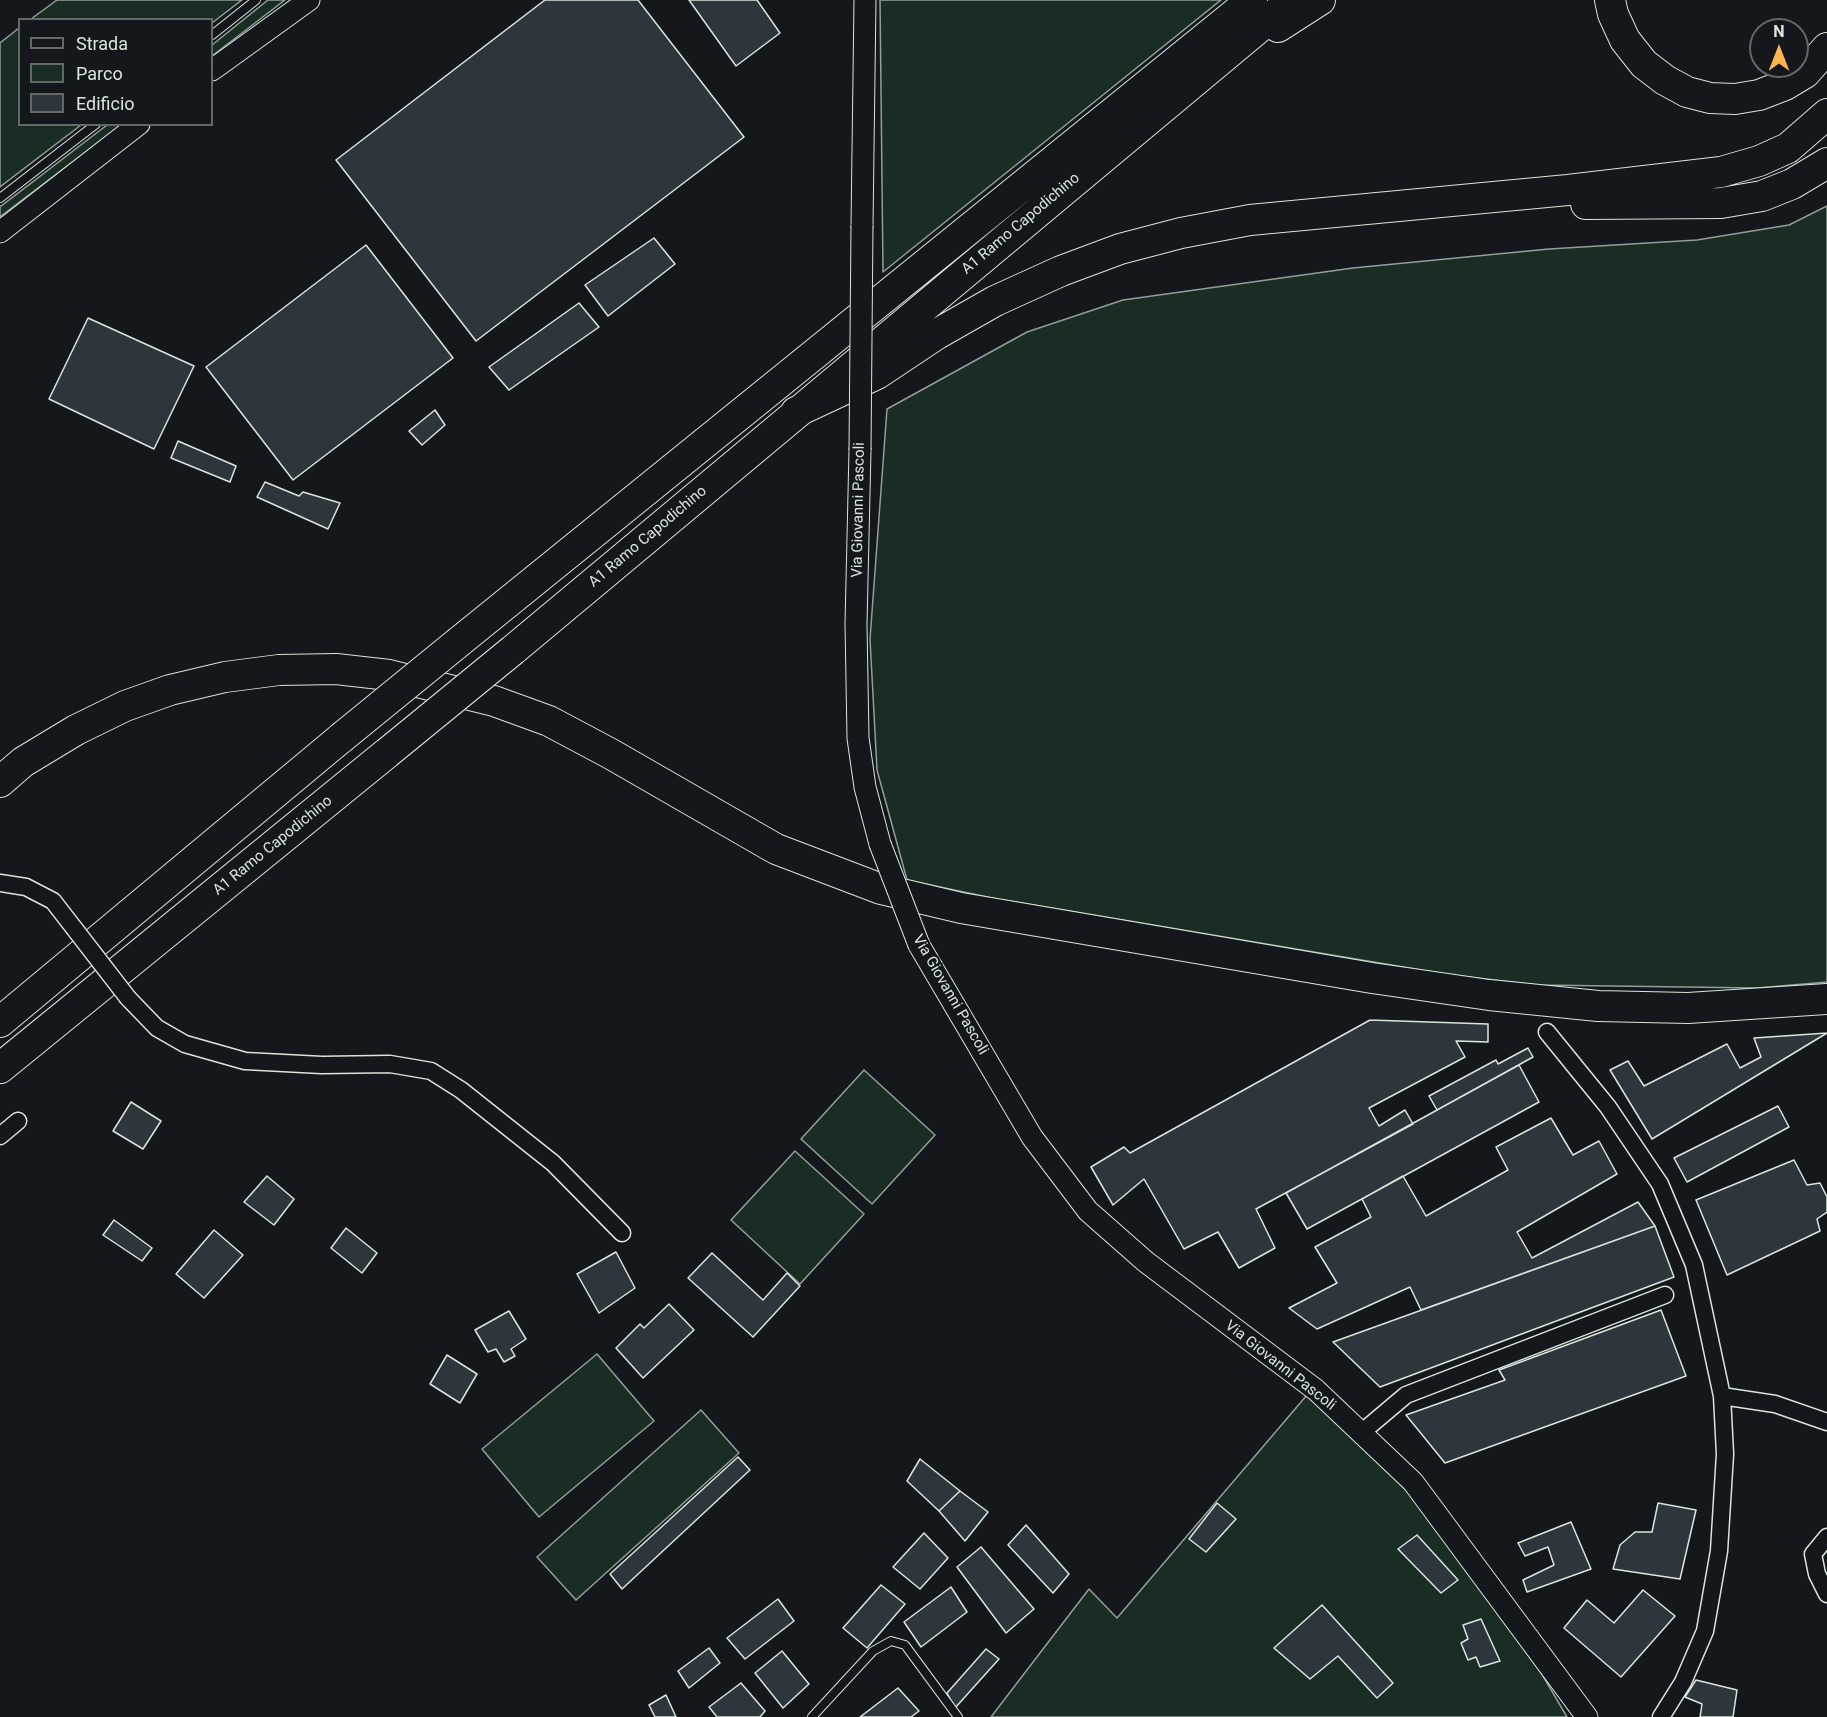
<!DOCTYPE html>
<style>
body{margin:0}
#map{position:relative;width:1827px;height:1717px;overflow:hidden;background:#14181c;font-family:Roboto,sans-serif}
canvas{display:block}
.legend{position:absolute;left:18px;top:18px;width:195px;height:108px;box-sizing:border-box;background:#14181c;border:2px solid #626a69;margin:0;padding:8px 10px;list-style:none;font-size:18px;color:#d8e6dc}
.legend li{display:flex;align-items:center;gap:12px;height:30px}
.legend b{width:30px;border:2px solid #626a69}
.north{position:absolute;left:1749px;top:18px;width:60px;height:60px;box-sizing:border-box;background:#14181c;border:2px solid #626a69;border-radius:50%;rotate:0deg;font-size:16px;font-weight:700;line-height:24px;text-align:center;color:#d8e6dc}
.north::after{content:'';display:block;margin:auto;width:21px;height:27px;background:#ffb74d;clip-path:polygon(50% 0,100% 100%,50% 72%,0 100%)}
</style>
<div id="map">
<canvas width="1827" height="1717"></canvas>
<ul class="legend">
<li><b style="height:8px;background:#14181c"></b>Strada</li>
<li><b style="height:16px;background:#1a2d24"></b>Parco</li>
<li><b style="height:16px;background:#2c363c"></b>Edificio</li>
</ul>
<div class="north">N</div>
</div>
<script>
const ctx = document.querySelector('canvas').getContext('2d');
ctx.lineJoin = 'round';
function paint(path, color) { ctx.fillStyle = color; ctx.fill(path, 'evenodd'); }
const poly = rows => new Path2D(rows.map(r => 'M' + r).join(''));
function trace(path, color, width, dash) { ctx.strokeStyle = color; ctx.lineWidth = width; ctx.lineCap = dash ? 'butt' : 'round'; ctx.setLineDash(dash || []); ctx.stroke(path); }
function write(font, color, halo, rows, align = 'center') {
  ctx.font = font + ' Roboto,sans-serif'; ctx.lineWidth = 4.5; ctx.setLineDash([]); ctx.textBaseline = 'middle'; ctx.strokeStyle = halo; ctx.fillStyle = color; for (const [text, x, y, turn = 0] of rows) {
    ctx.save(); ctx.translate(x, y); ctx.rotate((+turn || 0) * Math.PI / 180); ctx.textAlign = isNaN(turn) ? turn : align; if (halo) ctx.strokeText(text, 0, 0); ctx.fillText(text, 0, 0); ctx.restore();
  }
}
const green = poly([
 [57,0,242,0,212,23,212,20,31,19,57,0],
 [268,0,285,0,212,56,212,45,268,0],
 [880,0,1221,0,883,272,880,0],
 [19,28,20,124,81,125,0,187,0,43,19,28],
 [107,125,121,125,0,217,0,207,107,125],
 [1827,206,1827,982,1757,988,1538,985,1451,975,992,898,907,880,877,770,870,639,887,409,1027,332,1123,300,1353,268,1549,249,1697,240,1789,225,1827,206],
 [864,1070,935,1135,872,1204,801,1139,864,1070],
 [795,1151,864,1214,800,1284,731,1220,795,1151],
 [597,1354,654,1421,539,1517,482,1449,597,1354],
 [1307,1395,1406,1490,1513,1625,1567,1717,991,1717,1089,1589,1117,1618,1307,1395],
 [701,1410,739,1453,576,1600,537,1557,701,1410]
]);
const building = poly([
 [545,0,638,0,744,137,476,341,336,160,545,0],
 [689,0,757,0,780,33,736,66,689,0],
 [654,238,675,264,608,316,585,285,654,238],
 [366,245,453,358,293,480,206,367,366,245],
 [579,303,599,327,509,390,489,367,579,303],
 [88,318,194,366,154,449,49,399,88,318],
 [435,410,445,425,422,445,409,431,435,410],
 [178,441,236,466,230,482,171,458,178,441],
 [265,482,299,496,303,492,340,503,328,529,257,497,265,482],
 [1370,1020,1488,1024,1488,1042,1456,1041,1465,1057,1369,1108,1379,1126,1405,1110,1413,1124,1256,1209,1275,1248,1239,1268,1218,1232,1184,1249,1144,1179,1113,1205,1091,1167,1124,1147,1130,1153,1370,1020],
 [1827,1033,1652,1139,1610,1070,1628,1061,1644,1086,1727,1044,1740,1068,1761,1057,1754,1038,1827,1033],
 [1528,1048,1533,1057,1437,1110,1429,1096,1496,1060,1498,1064,1528,1048],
 [1519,1065,1539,1102,1307,1229,1286,1193,1519,1065],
 [131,1102,161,1121,143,1149,113,1131,131,1102],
 [1778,1106,1789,1127,1687,1182,1674,1158,1778,1106],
 [1551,1118,1573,1155,1599,1141,1617,1174,1517,1232,1532,1258,1638,1202,1655,1226,1421,1310,1410,1287,1317,1329,1289,1308,1337,1283,1315,1247,1371,1217,1362,1199,1403,1176,1426,1216,1508,1170,1496,1147,1551,1118],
 [1794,1160,1807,1185,1820,1183,1827,1197,1827,1212,1817,1219,1820,1231,1727,1275,1696,1200,1794,1160],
 [267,1176,294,1199,274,1225,244,1202,267,1176],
 [114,1220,152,1248,142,1261,103,1235,114,1220],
 [1655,1226,1674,1277,1380,1387,1333,1342,1655,1226],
 [346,1228,377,1253,362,1273,331,1248,346,1228],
 [214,1230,243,1255,204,1298,176,1274,214,1230],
 [616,1252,635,1288,599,1313,577,1274,616,1252],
 [712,1253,763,1300,787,1273,800,1286,753,1337,688,1278,712,1253],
 [669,1304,694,1330,643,1378,616,1348,640,1324,644,1328,669,1304],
 [1661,1310,1686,1376,1445,1463,1406,1415,1505,1380,1499,1370,1661,1310],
 [509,1311,526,1339,511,1349,515,1356,504,1362,496,1349,488,1352,475,1330,509,1311],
 [447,1355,477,1374,460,1403,430,1384,447,1355],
 [738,1457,750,1470,622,1589,610,1574,738,1457],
 [920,1459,960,1491,939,1511,907,1481,920,1459],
 [960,1491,988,1512,965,1541,939,1511,960,1491],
 [1217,1503,1236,1519,1206,1552,1189,1539,1217,1503],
 [1658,1503,1696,1510,1680,1579,1613,1569,1620,1545,1635,1532,1652,1532,1658,1503],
 [1571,1522,1591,1569,1527,1592,1523,1580,1554,1565,1548,1547,1525,1556,1518,1543,1571,1522],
 [1026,1525,1069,1574,1053,1593,1008,1545,1026,1525],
 [924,1533,948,1558,920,1589,893,1567,924,1533],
 [1417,1535,1458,1580,1441,1593,1398,1549,1417,1535],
 [981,1547,1034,1609,1006,1633,957,1567,981,1547],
 [881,1585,905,1604,867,1648,843,1628,881,1585],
 [951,1587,967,1612,921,1647,904,1622,951,1587],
 [1643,1590,1675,1616,1621,1677,1564,1628,1587,1600,1614,1623,1643,1590],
 [778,1599,794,1621,745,1659,727,1638,778,1599],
 [1322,1605,1393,1683,1377,1698,1338,1656,1310,1679,1274,1648,1322,1605],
 [1481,1619,1500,1661,1480,1667,1476,1657,1468,1660,1461,1643,1468,1639,1463,1625,1481,1619],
 [709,1648,720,1663,689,1688,678,1671,709,1648],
 [986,1649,999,1659,955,1708,947,1693,986,1649],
 [782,1651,809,1684,783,1708,755,1673,782,1651],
 [1696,1680,1737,1690,1733,1717,1700,1717,1702,1704,1685,1697,1696,1680],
 [741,1683,765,1711,760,1717,717,1717,709,1707,741,1683],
 [898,1688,919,1711,911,1717,860,1717,898,1688],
 [666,1695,676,1717,655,1717,649,1705,666,1695]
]);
const service = poly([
 [212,35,256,0],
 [0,198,96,124],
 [812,1717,873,1651,891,1641,905,1645,958,1717]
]);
const minor = poly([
 [0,883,26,887,53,901,77,932],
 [128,998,157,1028,185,1044,245,1061,322,1065,390,1064,431,1071,461,1090,553,1163,622,1233],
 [1547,1032,1608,1107,1660,1184,1694,1265,1722,1396,1725,1454,1719,1551,1705,1631,1683,1682,1661,1717],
 [0,1136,18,1121],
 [1722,1396,1775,1404,1827,1422],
 [1361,1433,1406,1395,1665,1295],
 [1827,1537,1813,1554,1817,1574,1827,1594]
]);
const tertiary = poly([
 [212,70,309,0],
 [862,226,865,0],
 [0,232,139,124],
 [860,450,856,624,858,738,865,787,880,844],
 [919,945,1032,1137,1088,1211,1146,1262,1316,1390,1413,1482,1587,1717]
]);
const motorway = poly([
 [1610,0,1613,14,1625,40,1644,64,1665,80,1687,92,1710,98,1735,99,1759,95,1785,85,1805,73,1827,48],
 [1278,27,1320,0],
 [1586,204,1721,203,1762,196,1792,184,1827,163],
 [796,412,877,374,937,334,995,301,1061,271,1120,249,1181,233,1250,220,1568,190,1721,172,1759,161,1788,148,1827,114],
 [460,641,1252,0],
 [513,650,1292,0],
 [0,782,23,762,76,730,125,706,170,690,225,677,279,670,336,669,389,675,494,701,549,721,611,754,776,849,881,889,961,908,1372,978,1489,995,1598,1006,1688,1008,1827,999],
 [0,1022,341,738],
 [0,1068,387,753]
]);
const minorBridge = poly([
 [77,932,128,998]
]);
const tertiaryBridge = poly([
 [860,450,862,226],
 [880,844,919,945]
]);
const motorwayBridge = poly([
 [341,738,460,641],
 [387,753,513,650]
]);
const streetNames = [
 ["A1 Ramo Capodichino",1021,224,-40],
 ["Via Giovanni Pascoli",859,510,-89],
 ["A1 Ramo Capodichino",648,537,-40],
 ["A1 Ramo Capodichino",273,846,-39],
 ["Via Giovanni Pascoli",950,995,60],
 ["Via Giovanni Pascoli",1280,1366,38]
];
paint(green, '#1a2d24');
trace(green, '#939e99', 1.5);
paint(building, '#2c363c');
trace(building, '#d8e6dc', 1.5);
trace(service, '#d8e6dc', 10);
trace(minor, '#d8e6dc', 19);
trace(tertiary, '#d8e6dc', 23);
trace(motorway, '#d8e6dc', 32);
trace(service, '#14181c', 8);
trace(minor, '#14181c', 16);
trace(tertiary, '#14181c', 21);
trace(motorway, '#14181c', 30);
trace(minorBridge, '#d8e6dc', 19, []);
trace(tertiaryBridge, '#d8e6dc', 23, []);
trace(motorwayBridge, '#d8e6dc', 32, []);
trace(minorBridge, '#14181c', 16);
trace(tertiaryBridge, '#14181c', 21);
trace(motorwayBridge, '#14181c', 30);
write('15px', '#d8e6dc', '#14181c', streetNames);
</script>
